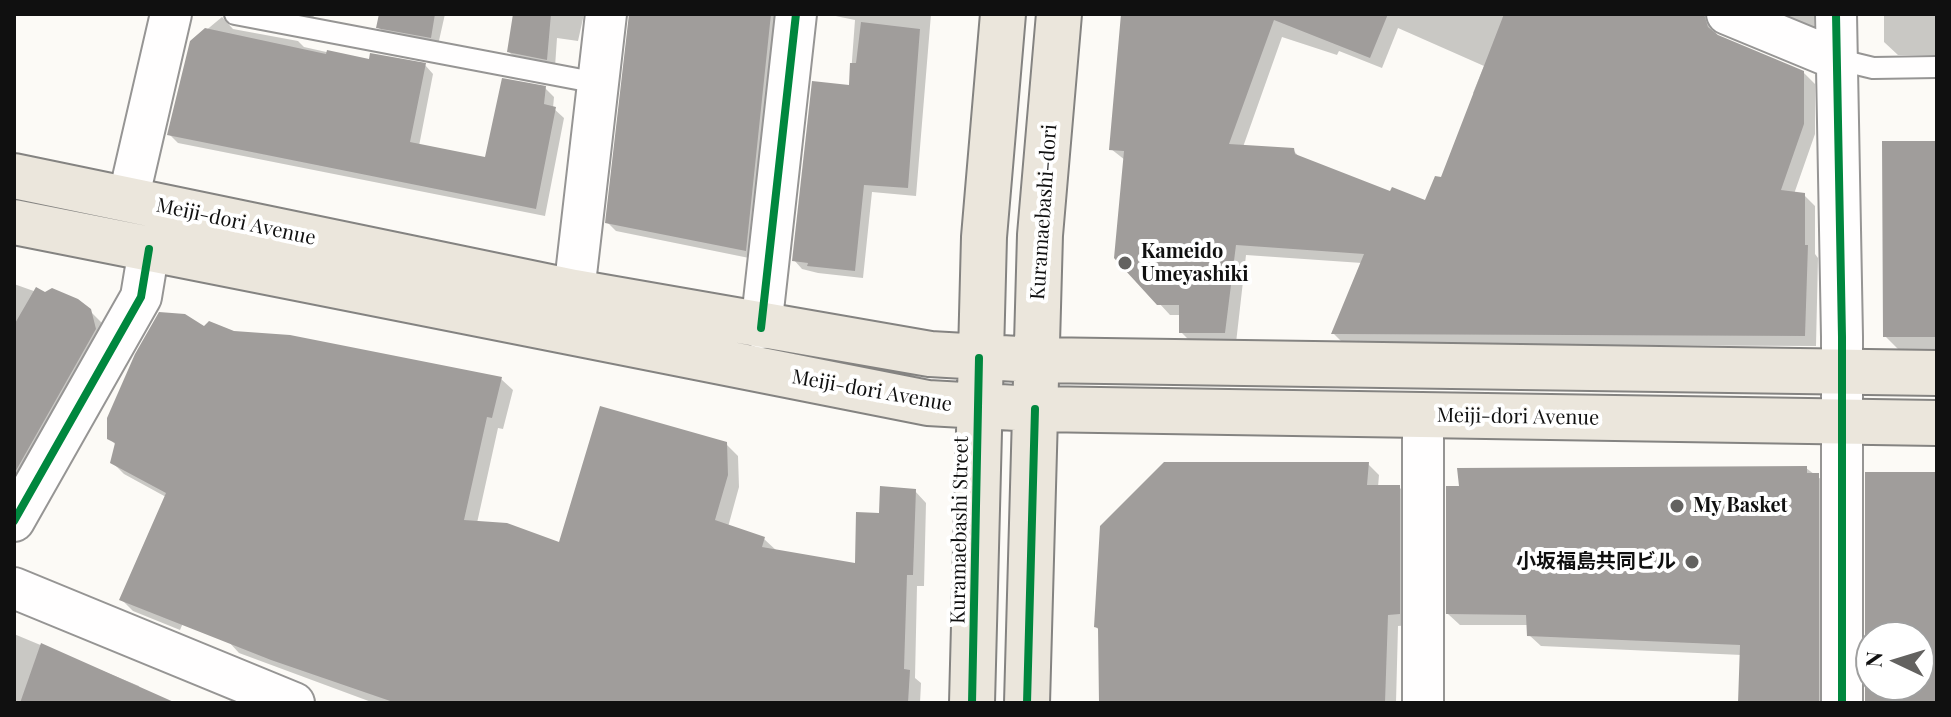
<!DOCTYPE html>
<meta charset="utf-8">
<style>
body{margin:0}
#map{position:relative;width:1951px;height:717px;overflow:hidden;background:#fcfaf6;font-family:"Playfair Display",serif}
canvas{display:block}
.frame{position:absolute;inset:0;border:16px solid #101010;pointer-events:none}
.north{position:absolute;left:1855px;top:621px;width:80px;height:80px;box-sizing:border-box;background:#fff;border:2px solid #9f9f9f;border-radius:50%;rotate:274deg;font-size:22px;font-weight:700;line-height:32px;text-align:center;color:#101010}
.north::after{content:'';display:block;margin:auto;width:28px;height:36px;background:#636260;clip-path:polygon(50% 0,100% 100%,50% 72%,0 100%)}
</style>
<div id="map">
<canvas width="1951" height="717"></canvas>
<div class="frame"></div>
<div class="north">N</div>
</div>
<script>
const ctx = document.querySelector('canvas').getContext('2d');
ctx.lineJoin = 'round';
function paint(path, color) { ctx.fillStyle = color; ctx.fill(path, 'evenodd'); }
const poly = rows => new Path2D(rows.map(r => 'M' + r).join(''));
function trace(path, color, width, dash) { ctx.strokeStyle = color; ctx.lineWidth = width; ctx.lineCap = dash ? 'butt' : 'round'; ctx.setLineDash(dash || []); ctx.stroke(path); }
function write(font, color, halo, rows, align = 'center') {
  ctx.font = font + ' "Playfair Display","Noto Sans JP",serif'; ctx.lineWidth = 8; ctx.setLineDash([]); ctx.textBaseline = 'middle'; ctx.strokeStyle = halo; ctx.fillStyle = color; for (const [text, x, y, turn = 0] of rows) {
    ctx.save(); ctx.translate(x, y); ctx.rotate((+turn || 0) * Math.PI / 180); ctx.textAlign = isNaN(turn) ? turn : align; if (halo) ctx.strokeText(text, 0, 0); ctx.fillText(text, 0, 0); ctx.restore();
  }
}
const shadow = poly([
 [274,14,314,14,313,21],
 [381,14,445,14,438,45,386,35,378,27],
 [515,14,584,14,578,41,557,38,555,67,517,60,509,52],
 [631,14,780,14,754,259,616,231,607,222],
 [826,14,931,14,916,196,872,192,863,278,818,273,802,269,794,260,850,87,855,20],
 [1123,14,1720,14,1714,28,1718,37,1803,72,1815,84,1815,134,1794,194,1804,195,1815,206,1815,254,1818,258,1816,346,1344,344,1333,333,1362,263,1246,255,1236,343,1192,343,1181,332,1181,315,1170,315,1159,303,1125,160,1111,149],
 [1398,28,1484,66,1473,93,1476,97,1443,180,1426,203,1392,194,1301,159,1293,150,1243,147,1282,37,1337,55,1339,51,1382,68],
 [1771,14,1814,14,1814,30],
 [1884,14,1937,14,1937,55,1898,55,1884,42],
 [222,17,233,29,298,41,304,47,371,62,425,65,433,74,419,146,487,159,545,88,554,97,553,108,564,118,545,216,178,143,169,134,192,42],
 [1937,143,1937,349,1898,349,1885,336],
 [14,284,90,311,102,323,107,341,14,487],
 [204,329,501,379,513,390,503,429,498,428,477,523,561,545,726,444,738,456,739,487,728,527,764,539,777,551,857,566,881,515,915,491,926,503,924,586,917,586,915,678,921,683,920,703,374,703,239,653,228,641,232,509,180,630,133,611,122,600,166,497,124,474,112,462,117,446,109,438],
 [1368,464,1379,475,1378,487,1399,487,1410,498,1410,625,1398,626,1396,703,1101,703,1100,631,1096,627],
 [1806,468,1830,486,1831,703,1740,703,1742,655,1541,646,1529,635,1529,625,1460,625,1448,614],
 [14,634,139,686,143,703,14,703]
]);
const building = poly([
 [379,14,435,14,431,38,376,28],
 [513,14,551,14,547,60,507,52],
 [629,14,771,14,746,251,605,223],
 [1121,14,1388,14,1370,58,1274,20,1229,144,1294,148,1295,154,1390,191,1392,187,1425,200,1435,176,1441,177,1504,14,1704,14,1708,27,1718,35,1804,71,1804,124,1781,190,1805,193,1805,245,1808,245,1805,336,1331,334,1364,254,1236,245,1225,333,1179,333,1179,305,1157,305,1114,258,1124,151,1109,150],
 [861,22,920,29,908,188,864,185,855,271,807,266,808,263,792,261,812,81,849,85,850,63,856,63],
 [205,28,326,54,327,50,369,59,370,53,426,63,410,142,485,157,502,78,546,86,544,104,556,107,536,209,167,135,190,41],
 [1882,141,1937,141,1937,337,1883,337],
 [36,287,45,292,52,288,78,299,91,309,96,329,14,474,14,325],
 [159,312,185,314,204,326,209,321,234,331,290,335,502,377,492,418,487,417,464,520,507,523,559,542,600,406,727,442,728,475,715,520,765,537,762,547,855,563,856,512,879,513,880,486,916,489,913,575,907,575,904,669,910,670,908,703,396,703,271,660,119,600,166,493,110,463,115,443,107,439,107,418,135,354],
 [1164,462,1369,462,1367,485,1400,485,1400,614,1388,615,1385,703,1099,703,1098,628,1094,627,1100,526],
 [1807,466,1807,473,1819,473,1819,703,1738,703,1740,645,1527,636,1526,615,1446,614,1446,486,1459,486,1457,468],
 [1865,472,1937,472,1937,703,1865,703],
 [1871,637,1919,637,1919,685,1871,685],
 [41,643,176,703,20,703]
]);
const service = poly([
 [235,14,598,83],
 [1836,59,1873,68,1937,67]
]);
const minor = poly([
 [1727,14,1836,59],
 [1836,14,1842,337,1842,703],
 [128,200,171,14],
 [574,292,606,14],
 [761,328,796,14],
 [1423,415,1423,703],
 [14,521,141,297,149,249],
 [14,588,294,703]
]);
const primary = poly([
 [14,176,574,292,930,354,1036,360,1937,373],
 [14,222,928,403,1035,409,1937,423],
 [972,703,984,237,1003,14],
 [1027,703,1040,235,1059,14]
]);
const cycleway = poly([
 [1836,14,1842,337,1842,703],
 [761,328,796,14],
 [14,521,141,297,149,249],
 [972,703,979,358],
 [1027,703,1035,409]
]);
const markers = [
 [1125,263,8,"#636260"],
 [1677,506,8,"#636260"],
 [1692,562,8,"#636260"]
];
const streetNames = [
 ["Kuramaebashi-dori",1044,212,-86],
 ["Meiji-dori Avenue",236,222,12],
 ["Meiji-dori Avenue",872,391,10],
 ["Meiji-dori Avenue",1518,417,1],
 ["Kuramaebashi Street",960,530,-89]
];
const poiNames = [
 ["Kameido",1141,252],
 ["Umeyashiki",1141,275],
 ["My Basket",1693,506],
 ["小坂福島共同ビル",1676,562,"right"]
];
paint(shadow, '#0003');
paint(building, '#a09d9b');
trace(service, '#969594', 24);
trace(minor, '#969594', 44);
trace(primary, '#848381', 48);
trace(service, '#fffefe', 20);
trace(minor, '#fffefe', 40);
trace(primary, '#ebe6dc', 44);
trace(cycleway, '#00873e', 8);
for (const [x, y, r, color] of markers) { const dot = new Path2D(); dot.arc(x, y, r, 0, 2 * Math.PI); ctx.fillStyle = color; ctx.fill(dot); trace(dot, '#fff', 3); }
write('20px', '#101010', '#fff', streetNames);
write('bold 20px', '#101010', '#fff', poiNames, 'left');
</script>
